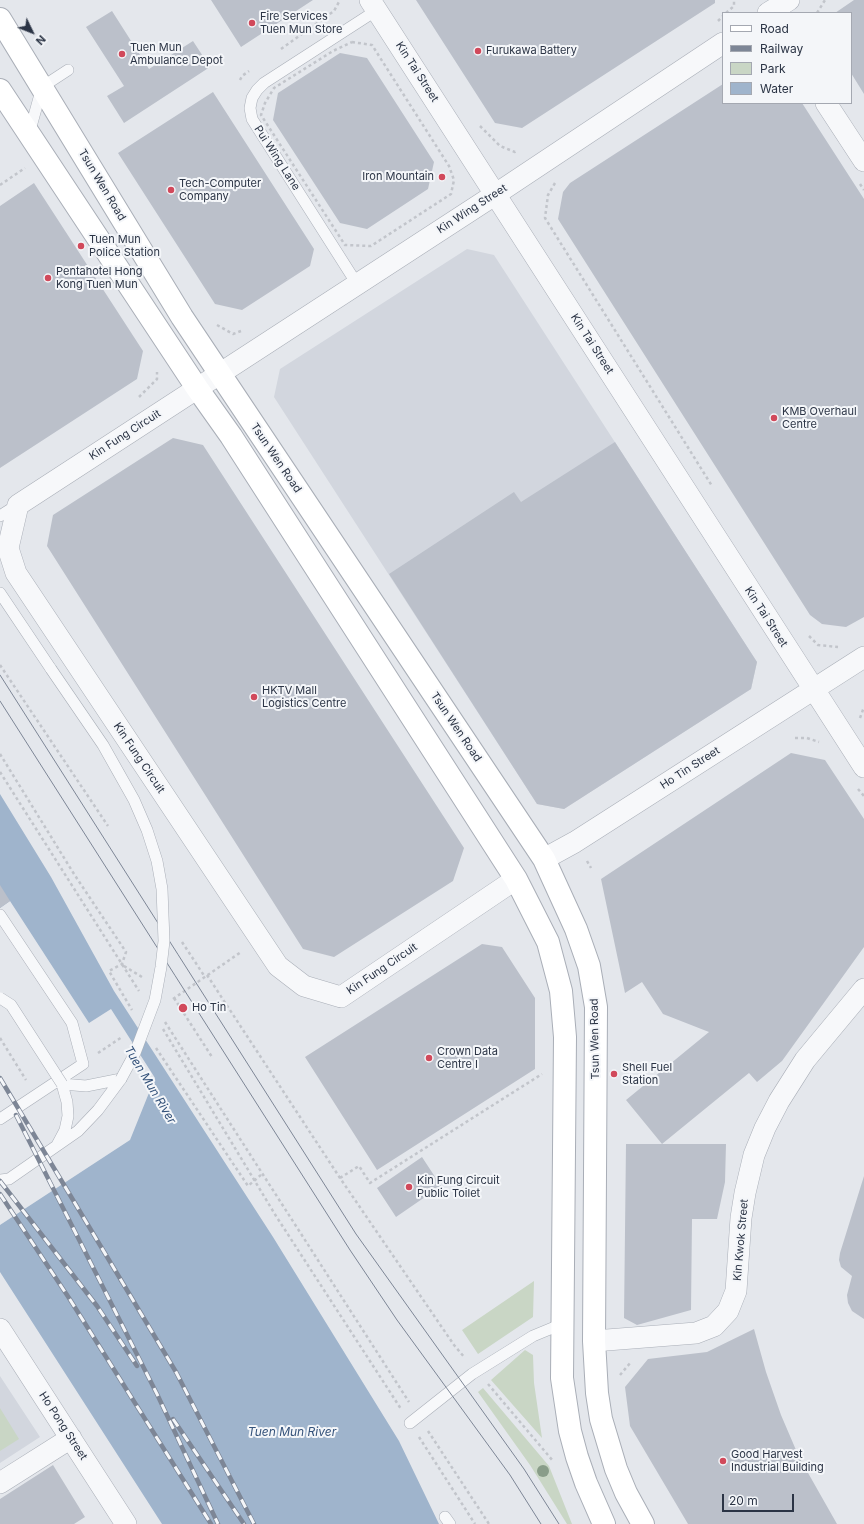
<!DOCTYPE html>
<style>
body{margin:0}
#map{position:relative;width:864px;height:1524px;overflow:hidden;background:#e4e7ec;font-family:Inter,sans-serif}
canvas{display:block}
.legend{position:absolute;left:722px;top:12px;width:130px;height:92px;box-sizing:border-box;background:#f4f6f9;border:1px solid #a4a8b1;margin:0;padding:5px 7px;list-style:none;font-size:12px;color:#2b3445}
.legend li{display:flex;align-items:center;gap:8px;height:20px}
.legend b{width:20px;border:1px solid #a4a8b1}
.north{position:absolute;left:12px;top:12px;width:40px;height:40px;-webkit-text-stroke:3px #f4f6f9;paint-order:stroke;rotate:133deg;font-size:11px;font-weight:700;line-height:16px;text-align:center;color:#2b3445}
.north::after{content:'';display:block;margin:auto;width:14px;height:18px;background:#2b3445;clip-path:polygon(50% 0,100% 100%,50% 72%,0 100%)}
.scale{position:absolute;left:722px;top:1494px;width:72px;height:18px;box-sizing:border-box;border:2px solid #2b3445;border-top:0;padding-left:5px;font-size:12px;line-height:14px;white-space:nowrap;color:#2b3445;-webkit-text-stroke:3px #f4f6f9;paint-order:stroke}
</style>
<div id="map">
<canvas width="864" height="1524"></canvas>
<ul class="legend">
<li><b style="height:5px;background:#fff"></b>Road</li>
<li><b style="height:5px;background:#7d8696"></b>Railway</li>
<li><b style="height:11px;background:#c9d6c5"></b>Park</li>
<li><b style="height:11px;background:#9fb4cc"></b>Water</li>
</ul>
<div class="north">N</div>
<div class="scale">20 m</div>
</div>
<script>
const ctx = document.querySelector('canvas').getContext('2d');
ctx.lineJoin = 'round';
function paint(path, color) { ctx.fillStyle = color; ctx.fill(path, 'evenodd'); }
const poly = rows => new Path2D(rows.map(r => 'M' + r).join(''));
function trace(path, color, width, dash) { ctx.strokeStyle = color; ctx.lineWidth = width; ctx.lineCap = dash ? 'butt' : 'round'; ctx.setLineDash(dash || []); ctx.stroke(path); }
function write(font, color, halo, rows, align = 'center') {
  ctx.font = font + ' Inter,sans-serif'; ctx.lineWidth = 4; ctx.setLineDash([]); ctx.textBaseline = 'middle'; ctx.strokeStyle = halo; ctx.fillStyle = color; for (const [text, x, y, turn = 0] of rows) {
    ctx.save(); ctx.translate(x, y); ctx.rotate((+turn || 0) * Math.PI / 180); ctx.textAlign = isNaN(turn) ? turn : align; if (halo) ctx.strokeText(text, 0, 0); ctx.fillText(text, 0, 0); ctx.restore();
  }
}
const built = poly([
 [467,249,494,255,757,662,751,689,564,809,537,804,274,397,280,369],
 [0,1376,40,1437,0,1463]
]);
const green = poly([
 [534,1281,533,1317,478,1354,462,1330],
 [525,1350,533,1355,534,1383,542,1438,491,1380],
 [483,1388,549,1466,572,1524,567,1524,530,1465,478,1392],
 [0,1408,19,1439,0,1451]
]);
const water = poly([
 [0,794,51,877,114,991,273,1237,399,1441,439,1524,162,1524,0,1272]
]);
const pier = poly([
 [10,901,89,1023,111,1009,155,1078,130,1140,0,1225,0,908]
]);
const building = poly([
 [211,0,313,0,241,47],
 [416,0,715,0,715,3,522,128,495,123],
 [854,0,864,0,864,94,851,73,851,13,835,13],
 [112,11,149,69,193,41,210,67,124,123,107,96,124,86,86,27],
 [340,53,367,58,434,162,428,189,367,229,340,223,273,120,278,93],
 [723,84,723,103,802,103,864,199,864,617,846,627,822,624,810,615,558,219,563,192,570,183],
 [213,92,314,249,310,266,242,310,215,304,118,153],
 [34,183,143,351,137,379,0,468,0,206],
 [173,438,203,445,464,848,453,881,334,957,303,949,47,546,53,515],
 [615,442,757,662,751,689,564,809,537,804,389,574,514,492,521,502],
 [791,753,825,760,864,819,864,947,782,1061,757,1082,749,1073,662,1144,626,1100,709,1032,663,1014,642,982,625,993,601,879],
 [0,885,10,901,0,908],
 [482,944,502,947,535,998,535,1069,377,1170,305,1057],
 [626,1144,726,1144,725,1182,717,1219,692,1219,691,1310,637,1325,624,1318],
 [422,1157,441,1186,396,1217,377,1188],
 [864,1176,864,1319,852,1311,848,1303,847,1295,852,1276,841,1267,839,1260,840,1253],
 [754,1329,766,1372,781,1415,799,1457,837,1524,688,1524,630,1426,625,1387,648,1359,707,1352],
 [53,1465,85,1517,74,1524,0,1524,0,1499]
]);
const path = poly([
 [726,13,734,6,734,0],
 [817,13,825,0],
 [718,21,723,16],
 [352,42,372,45,449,166,454,180,451,194,371,246,345,245,261,115,265,103,274,88,333,51,352,42],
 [281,49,334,11,340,0],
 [240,80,242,76,249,71],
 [480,126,500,146,515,152,517,151],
 [555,183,548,195,545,218,712,486],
 [860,184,864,190],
 [0,185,25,168],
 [217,325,233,334,241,331],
 [139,397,157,379,157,372],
 [809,636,818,645,838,647],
 [0,665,108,826],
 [860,718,864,707],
 [795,738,807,738,819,742],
 [0,754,74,874,126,952,122,964,109,971,132,1010],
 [0,772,139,991],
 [858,789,864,796],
 [587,861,591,868],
 [182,942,205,977],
 [124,966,142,977],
 [207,975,340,1178,454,1345,465,1358],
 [174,998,212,1057],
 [173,999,241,952],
 [165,1022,409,1402],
 [163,1029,276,1216,401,1409],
 [0,1038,26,1080],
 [156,1048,248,1186,262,1174],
 [98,1053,122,1037],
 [340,1178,359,1166,370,1183,542,1074],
 [620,1375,631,1362],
 [488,1384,553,1461],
 [428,1431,489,1524],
 [419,1437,475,1524]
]);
const lane = poly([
 [29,134,42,87,68,70],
 [357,284,252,119,250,108,252,98,257,90,264,83,377,10],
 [0,516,17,505],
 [0,593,51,669],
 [0,915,72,1023,83,1064,0,1119],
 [57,1145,65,1130,68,1116,67,1102,62,1084,86,1086,121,1079],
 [0,1180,9,1179,78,1131,98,1110,121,1079],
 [410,1423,472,1374,533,1336,562,1324],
 [445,1517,450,1524]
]);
const street = poly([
 [370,0,864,767],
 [768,13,789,0],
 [826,103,864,161],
 [544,859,575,842,864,657],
 [516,879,341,997,304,986,278,966,16,573,8,548,18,505,496,194,723,43],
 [0,1329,126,1524],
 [594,1341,696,1333,714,1326,728,1311,736,1291,741,1218,745,1193,754,1155,765,1128,779,1101,805,1060,864,989],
 [0,1483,71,1438]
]);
const secondary = poly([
 [0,19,182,317,544,859,576,929,589,966,596,1007,594,1341,597,1393,601,1419,616,1469,626,1493,643,1524],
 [0,90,197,388,231,436,516,879,548,942,561,991,565,1037,562,1378,570,1431,577,1457,586,1483,604,1524]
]);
const tram = poly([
 [0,675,356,1234,524,1469,559,1524],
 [0,701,350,1250,397,1320,510,1475,541,1524]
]);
const rail = poly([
 [0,1078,176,1372,254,1524],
 [16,1115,157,1394,218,1524],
 [0,1181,97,1306,137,1366],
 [0,1194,69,1298,211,1524],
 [173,1419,244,1524]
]);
const laneBridge = poly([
 [51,669,103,745,134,800,147,830,157,861,162,889,164,941,161,967,155,1000,135,1053,121,1079],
 [0,998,11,1005,62,1084]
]);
const trees = [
 [543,1471]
];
const markers = [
 [252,23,4,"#d1495b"],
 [478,51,4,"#d1495b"],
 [122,54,4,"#d1495b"],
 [442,177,4,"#d1495b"],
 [171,190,4,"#d1495b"],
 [81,246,4,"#d1495b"],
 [48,278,4,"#d1495b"],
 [774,418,4,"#d1495b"],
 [254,697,4,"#d1495b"],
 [183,1008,5,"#d1495b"],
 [429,1058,4,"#d1495b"],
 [614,1074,4,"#d1495b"],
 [409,1187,4,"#d1495b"],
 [723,1461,4,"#d1495b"]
];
const poiNames = [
 ["Fire Services",260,17],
 ["Tuen Mun Store",260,30],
 ["Tuen Mun",130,48],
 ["Ambulance Depot",130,61],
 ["Furukawa Battery",486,51],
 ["Iron Mountain",434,177,"right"],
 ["Tech-Computer",179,184],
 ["Company",179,197],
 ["Tuen Mun",89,240],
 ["Police Station",89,253],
 ["Pentahotel Hong",56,272],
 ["Kong Tuen Mun",56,285],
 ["KMB Overhaul",782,412],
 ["Centre",782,425],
 ["HKTV Mall",262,691],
 ["Logistics Centre",262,704],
 ["Ho Tin",192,1008],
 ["Crown Data",437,1052],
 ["Centre I",437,1065],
 ["Shell Fuel",622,1068],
 ["Station",622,1081],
 ["Kin Fung Circuit",417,1181],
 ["Public Toilet",417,1194],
 ["Good Harvest",731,1455],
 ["Industrial Building",731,1468]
];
const streetNames = [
 ["Kin Tai Street",417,72,57],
 ["Pui Wing Lane",277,158,57],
 ["Tsun Wen Road",102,185,59],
 ["Kin Wing Street",472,209,-33],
 ["Kin Tai Street",592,344,57],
 ["Kin Fung Circuit",125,435,-33],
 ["Tsun Wen Road",276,458,56],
 ["Kin Tai Street",766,617,57],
 ["Tsun Wen Road",456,727,56],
 ["Kin Fung Circuit",139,758,56],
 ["Ho Tin Street",690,768,-33],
 ["Kin Fung Circuit",382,969,-34],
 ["Tsun Wen Road",595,1039,-91],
 ["Kin Kwok Street",741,1240,-85],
 ["Ho Pong Street",63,1426,57]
];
const waterNames = [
 ["Tuen Mun River",150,1085,59],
 ["Tuen Mun River",292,1432]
];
paint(built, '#d2d6de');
paint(green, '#c9d6c5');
paint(water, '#9fb4cc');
paint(pier, '#e4e7ec');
paint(building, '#bbc0ca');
trace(lane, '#a9aeb7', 12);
trace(street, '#a9aeb7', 22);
trace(secondary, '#a9aeb7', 24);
trace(path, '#c2c5cb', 2.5, [3, 3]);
trace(lane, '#f7f8fa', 11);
trace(street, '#f7f8fa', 21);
trace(secondary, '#fff', 22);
trace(tram, '#7d8696', 1);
trace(rail, '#7d8696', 4.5);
trace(rail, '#f4f6f9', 3, [9]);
trace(laneBridge, '#a9aeb7', 12, []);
trace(laneBridge, '#f7f8fa', 11);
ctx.fillStyle = '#899d89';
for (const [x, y] of trees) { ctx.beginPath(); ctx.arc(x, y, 6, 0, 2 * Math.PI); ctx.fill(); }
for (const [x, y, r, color] of markers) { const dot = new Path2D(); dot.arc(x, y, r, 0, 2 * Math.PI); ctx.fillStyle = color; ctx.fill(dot); trace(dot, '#f4f6f9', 1.5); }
write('11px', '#2b3445', '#f4f6f9', poiNames, 'left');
write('11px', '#2b3445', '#f4f6f9', streetNames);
write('italic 12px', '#34527a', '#f4f6f9', waterNames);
</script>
